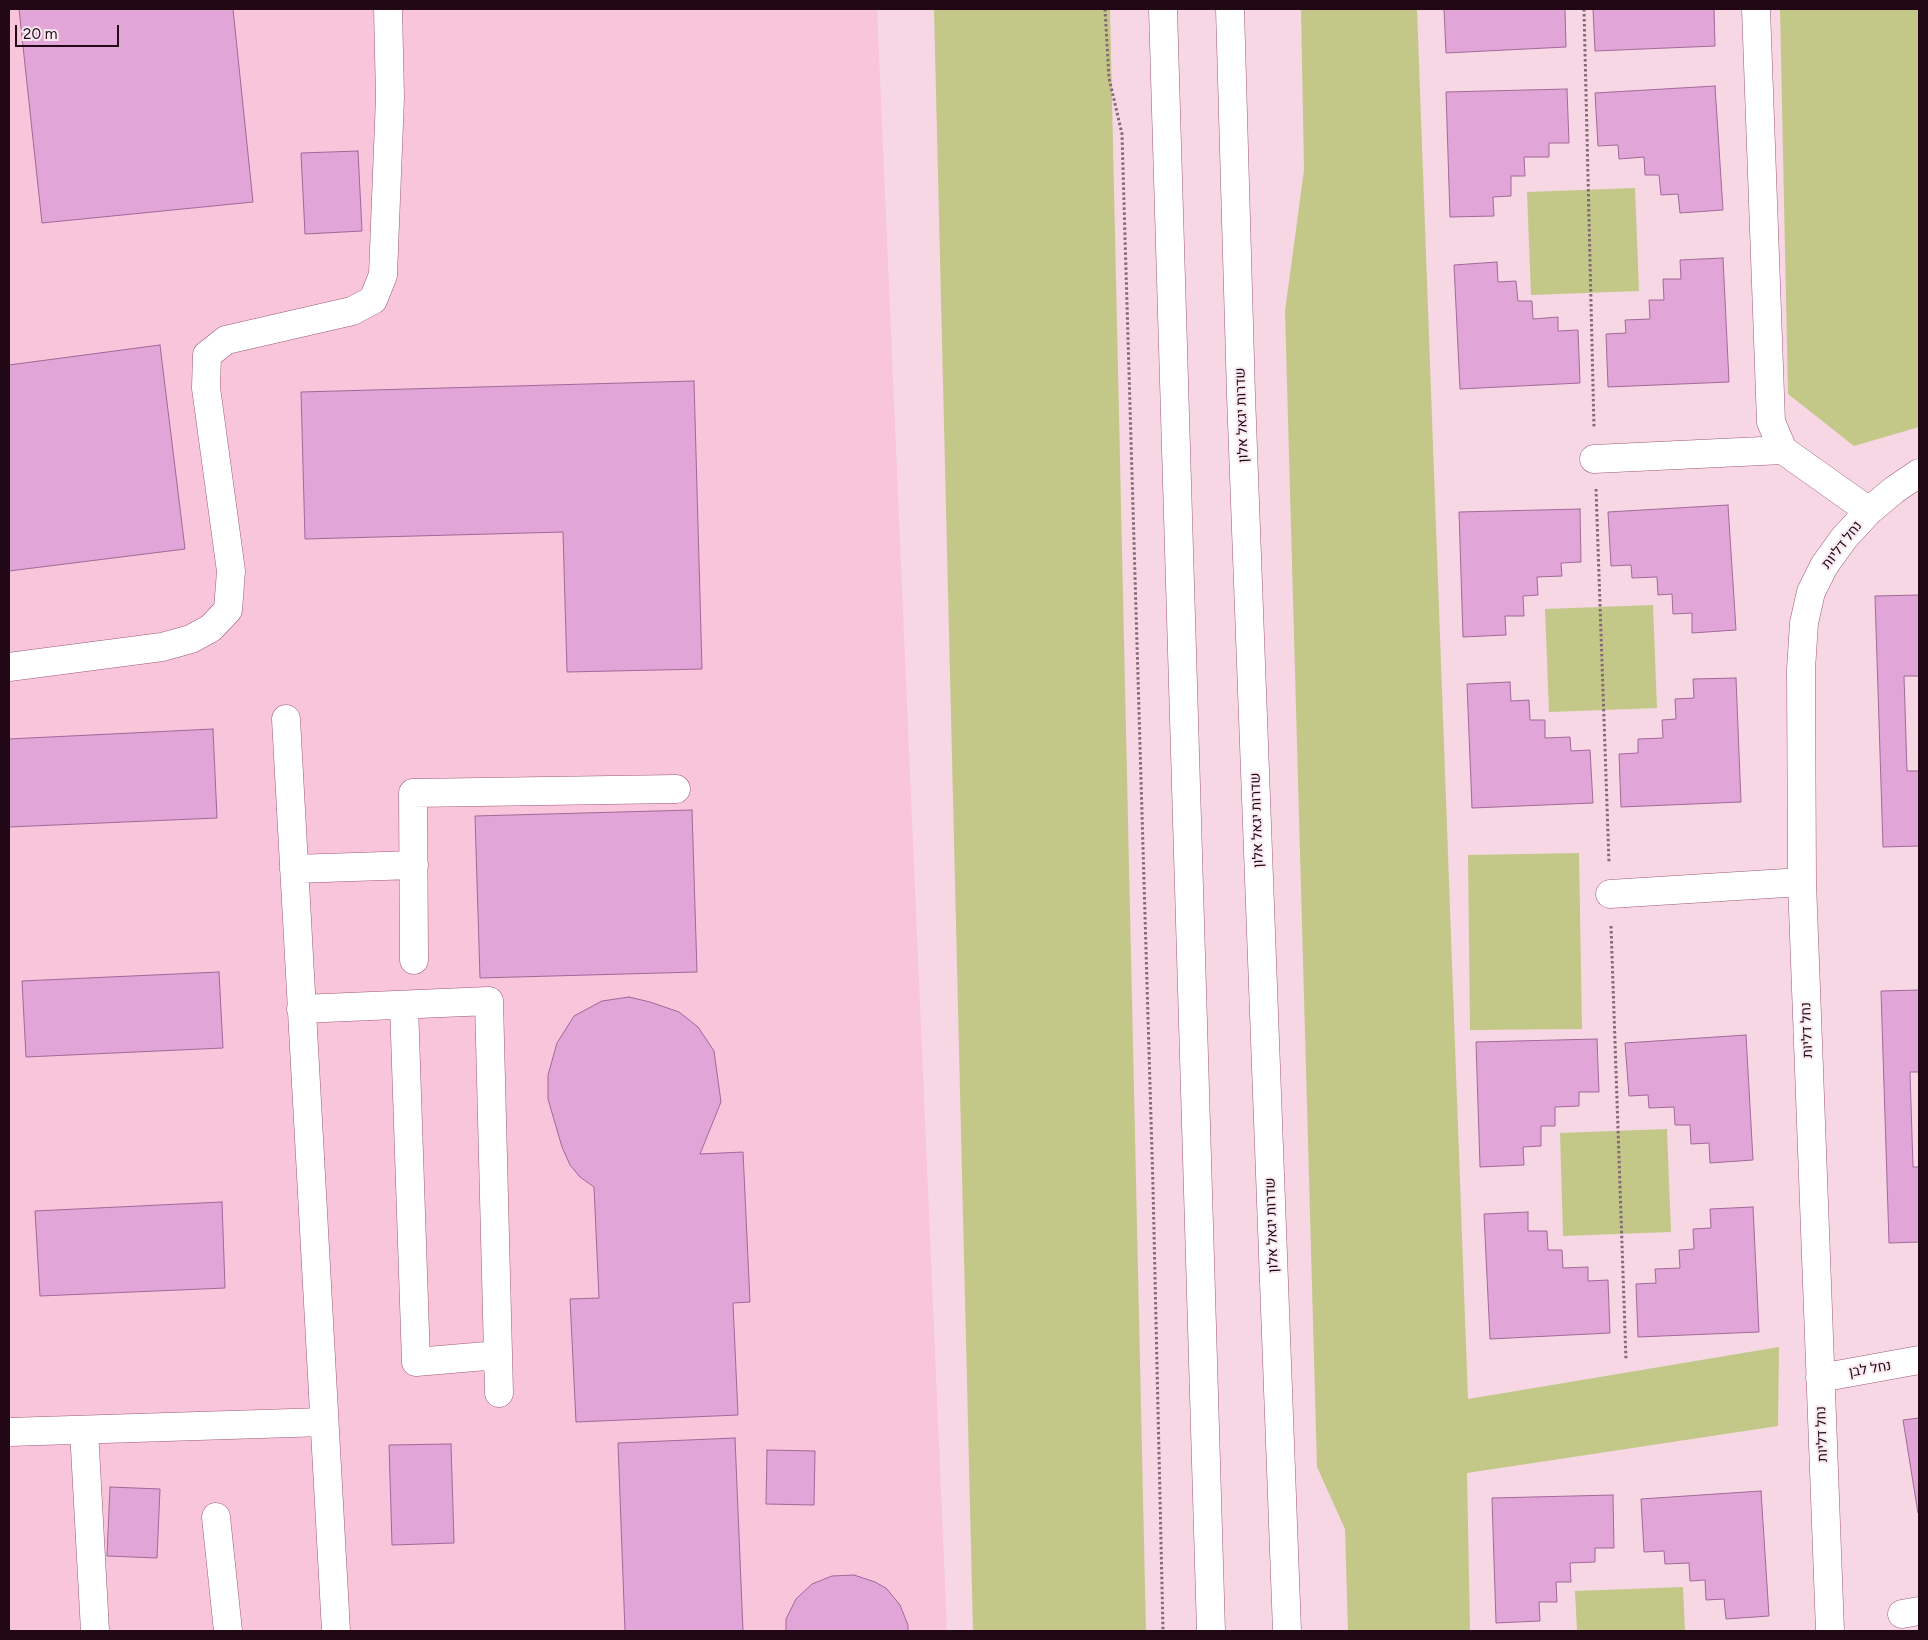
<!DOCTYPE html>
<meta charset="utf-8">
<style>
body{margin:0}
#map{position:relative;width:1928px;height:1640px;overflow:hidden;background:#f7d7e4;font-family:Figtree,sans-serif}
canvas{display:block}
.frame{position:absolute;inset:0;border:10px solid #220815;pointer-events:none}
.scale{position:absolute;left:15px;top:25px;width:104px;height:22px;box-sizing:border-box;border:2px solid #220815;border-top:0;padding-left:6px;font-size:15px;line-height:18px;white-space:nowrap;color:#220815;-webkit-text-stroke:4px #f9e9f0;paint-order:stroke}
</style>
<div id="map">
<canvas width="1928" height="1640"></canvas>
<div class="frame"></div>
<div class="scale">20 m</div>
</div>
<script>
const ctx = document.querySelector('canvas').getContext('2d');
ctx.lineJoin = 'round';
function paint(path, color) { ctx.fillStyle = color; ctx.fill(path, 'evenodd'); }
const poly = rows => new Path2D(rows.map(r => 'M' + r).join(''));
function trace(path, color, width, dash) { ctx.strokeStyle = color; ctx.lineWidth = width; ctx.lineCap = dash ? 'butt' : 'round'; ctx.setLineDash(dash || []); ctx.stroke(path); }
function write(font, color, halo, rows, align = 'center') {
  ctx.font = font + ' Figtree,Heebo,sans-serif'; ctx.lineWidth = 4; ctx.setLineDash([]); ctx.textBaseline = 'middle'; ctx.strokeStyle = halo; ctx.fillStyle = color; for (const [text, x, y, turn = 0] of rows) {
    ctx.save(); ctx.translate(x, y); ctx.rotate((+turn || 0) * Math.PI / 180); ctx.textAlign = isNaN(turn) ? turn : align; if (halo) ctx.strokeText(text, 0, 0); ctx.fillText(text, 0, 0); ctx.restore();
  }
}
const built = poly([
 [9,9,877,9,947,1631,9,1631]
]);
const green = poly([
 [934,9,1110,9,1146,1631,973,1631],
 [1301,9,1417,9,1468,1399,1779,1347,1778,1426,1467,1473,1470,1631,1348,1631,1345,1529,1317,1467,1285,311,1304,170],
 [1780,9,1919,9,1919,427,1854,446,1788,394],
 [1635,188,1639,291,1531,295,1527,192],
 [1653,605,1657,708,1549,712,1545,609],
 [1579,853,1582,1029,1470,1030,1468,855],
 [1667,1129,1671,1232,1563,1236,1560,1133],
 [1683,1587,1685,1631,1577,1631,1575,1591]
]);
const building = poly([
 [19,9,233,9,253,202,42,223,19,9],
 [1444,9,1565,9,1566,47,1446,53,1444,9],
 [1593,9,1714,9,1715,46,1595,51,1593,9],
 [1715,86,1723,210,1680,213,1678,194,1661,195,1659,175,1645,175,1644,157,1619,159,1618,145,1598,146,1595,93,1715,86],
 [1567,89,1569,143,1549,143,1549,157,1524,157,1525,176,1511,176,1511,196,1493,197,1494,216,1450,217,1446,92,1567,89],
 [358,151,362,231,305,234,301,153,358,151],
 [1723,258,1729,382,1608,387,1606,334,1626,333,1625,320,1650,319,1649,300,1664,300,1663,279,1681,279,1680,260,1723,258],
 [1497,262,1498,282,1516,281,1518,301,1532,301,1533,319,1558,317,1558,331,1578,330,1580,383,1460,389,1454,265,1497,262],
 [160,345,185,549,9,571,9,365,160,345],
 [694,381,702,669,567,672,563,532,305,539,301,392,694,381],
 [1728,505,1736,630,1692,633,1692,613,1673,614,1672,594,1658,595,1657,577,1632,578,1631,565,1611,566,1608,512,1728,505],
 [1580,509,1581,562,1561,563,1562,576,1537,577,1538,595,1523,596,1524,616,1505,616,1506,635,1463,637,1459,512,1580,509],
 [1919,595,1919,676,1904,676,1907,771,1919,771,1919,846,1883,847,1875,596,1919,595],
 [1736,678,1741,802,1621,807,1619,754,1638,753,1638,739,1663,738,1662,720,1676,719,1675,699,1694,698,1693,679,1736,678],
 [1510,682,1511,701,1529,700,1530,720,1545,720,1545,738,1570,737,1571,751,1590,750,1593,803,1472,808,1467,684,1510,682],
 [213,729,217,818,9,827,9,739,213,729],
 [692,810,697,972,480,978,475,816,692,810],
 [219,972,223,1048,26,1057,22,981,219,972],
 [1919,990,1919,1072,1910,1072,1913,1167,1919,1167,1919,1242,1889,1243,1881,991,1919,990],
 [629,997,650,1002,679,1012,698,1027,714,1051,721,1102,700,1154,743,1152,750,1302,733,1303,738,1415,576,1422,570,1299,599,1298,594,1187,580,1177,570,1165,562,1147,548,1099,548,1075,557,1043,574,1016,602,1001,629,997],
 [1746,1035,1753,1160,1710,1163,1709,1143,1691,1144,1690,1125,1675,1125,1674,1107,1649,1108,1648,1095,1629,1096,1625,1043,1746,1035],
 [1597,1039,1599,1092,1579,1092,1579,1106,1555,1107,1555,1126,1541,1126,1541,1146,1523,1147,1524,1165,1480,1167,1476,1042,1597,1039],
 [222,1202,225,1288,40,1296,35,1211,222,1202],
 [1753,1207,1759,1332,1638,1337,1636,1284,1656,1283,1655,1269,1680,1268,1679,1250,1694,1249,1693,1229,1711,1228,1710,1209,1753,1207],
 [1528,1212,1528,1231,1547,1231,1548,1250,1562,1250,1563,1268,1588,1267,1588,1281,1608,1280,1610,1333,1490,1339,1484,1214,1528,1212],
 [1919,1418,1919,1513,1918,1513,1903,1420,1919,1418],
 [735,1438,743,1631,625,1631,618,1443,735,1438],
 [451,1444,454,1543,392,1545,389,1445,451,1444],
 [767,1450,815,1451,814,1505,766,1504,767,1450],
 [110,1487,160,1489,157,1558,107,1556,110,1487],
 [1761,1491,1769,1616,1726,1619,1724,1599,1706,1600,1705,1580,1690,1581,1689,1563,1665,1564,1664,1551,1644,1552,1641,1499,1761,1491],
 [1613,1495,1614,1548,1595,1548,1595,1562,1570,1563,1571,1582,1556,1582,1557,1602,1539,1602,1540,1621,1496,1623,1492,1498,1613,1495],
 [854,1575,875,1582,886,1588,900,1605,908,1625,908,1631,786,1631,786,1619,796,1599,812,1584,832,1576,854,1575]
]);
const path = poly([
 [1105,9,1109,78,1122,134,1153,1187,1163,1631],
 [1584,9,1594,428],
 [1596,489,1609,863],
 [1611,926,1626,1360]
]);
const minor = poly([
 [1756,9,1771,422,1783,450],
 [1594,459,1783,450,1869,511],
 [9,667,162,647,191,639,211,628,228,610,231,571,206,388,207,355,226,340,352,311,373,300,383,275,390,97,388,9],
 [286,719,336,1631],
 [294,869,414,865],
 [1610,894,1802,882],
 [414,960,413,793,676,789],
 [404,1005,416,1362,498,1355],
 [301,1009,489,1001,499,1393],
 [1820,1378,1919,1360],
 [84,1430,95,1631],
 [9,1432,324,1422],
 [216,1517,228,1631],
 [1902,1614,1919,1611],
 [1830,1631,1802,882,1801,669,1804,623,1811,592,1824,566,1844,538,1869,511,1894,490,1919,473]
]);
const highway = poly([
 [1163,9,1211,1631],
 [1230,9,1241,395,1287,1631]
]);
const streetNames = [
 ["שדרות יגאל אלון",1242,415,-92],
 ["נחל דליות",1842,545,-52],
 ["שדרות יגאל אלון",1257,820,-92],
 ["נחל דליות",1807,1030,-92],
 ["שדרות יגאל אלון",1272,1225,-92],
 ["נחל לבן",1870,1369,-10],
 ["נחל דליות",1822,1434,-92]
];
paint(built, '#f8c5da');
paint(green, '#c3c889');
paint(building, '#e1a5d7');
trace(building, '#a16999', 1);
trace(minor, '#9d5a78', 29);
trace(highway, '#9d5a78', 29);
trace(path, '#846875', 3, [2.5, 2.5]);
trace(minor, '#fff', 28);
trace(highway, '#fff', 28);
write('14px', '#220815', '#f9e9f0', streetNames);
</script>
